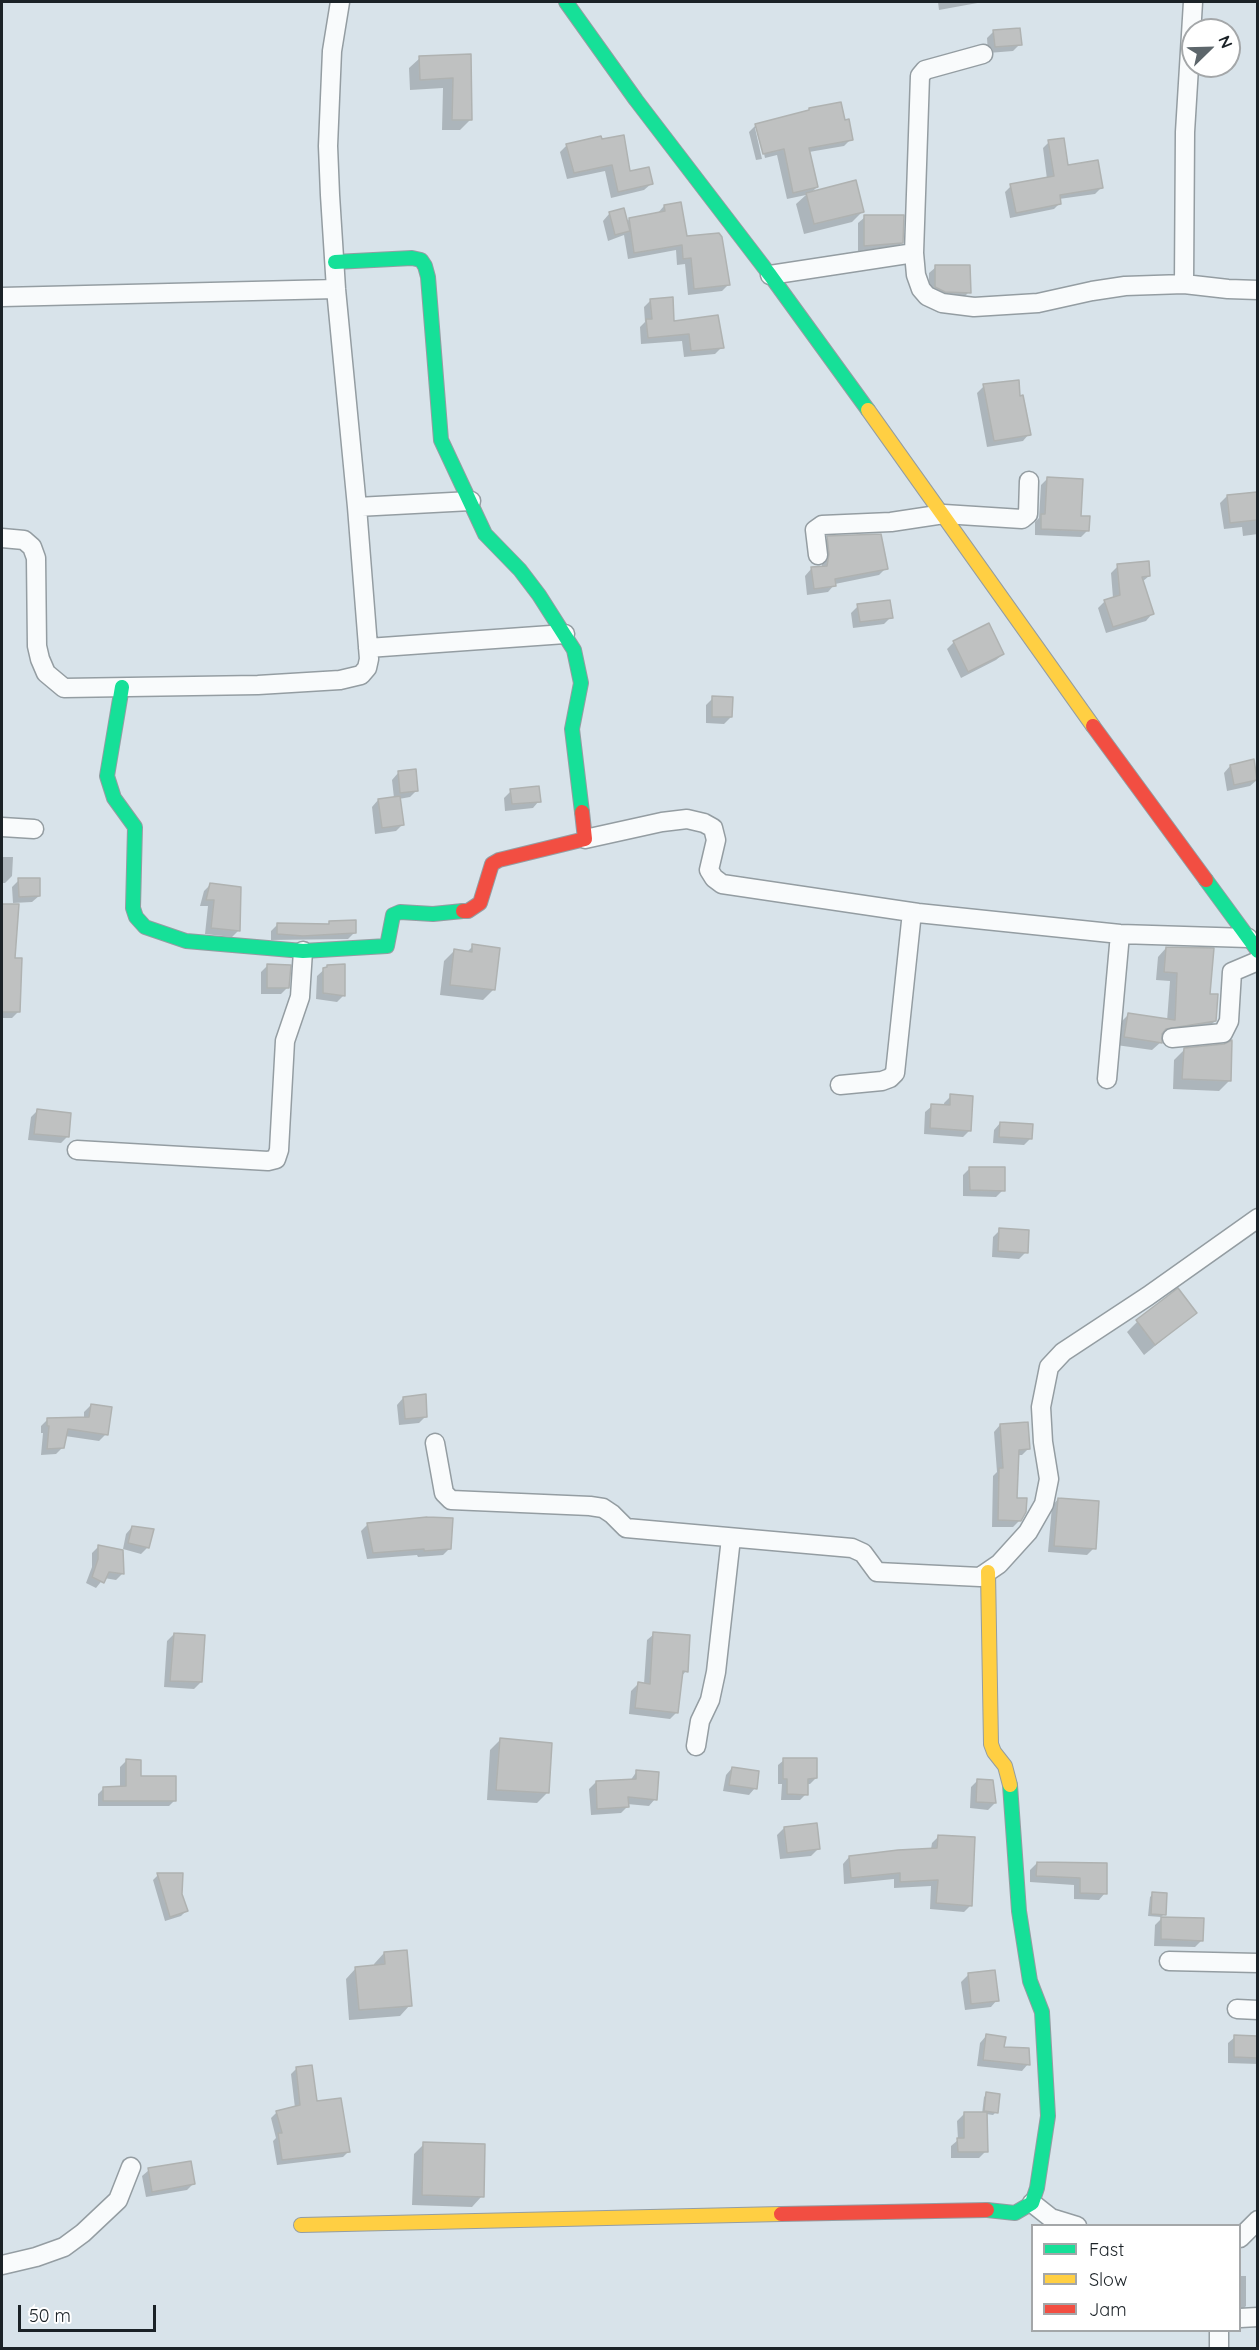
<!DOCTYPE html>
<style>
body{margin:0}
#map{position:relative;width:1259px;height:2350px;overflow:hidden;background:#d8e3ea;font-family:Quicksand,sans-serif}
canvas{display:block}
.frame{position:absolute;inset:0;border:3px solid #1b2227;pointer-events:none}
.legend{position:absolute;left:1031px;top:2224px;width:210px;height:108px;box-sizing:border-box;background:#fff;border:2px solid #a4a7a9;margin:0;padding:8px 10px;list-style:none;font-size:18px;color:#1b2227}
.legend li{display:flex;align-items:center;gap:12px;height:30px}
.legend b{width:30px;border:2px solid #a4a7a9}
.north{position:absolute;left:1181px;top:18px;width:60px;height:60px;box-sizing:border-box;background:#fff;border:2px solid #a4a7a9;border-radius:50%;rotate:67deg;font-size:16px;font-weight:700;line-height:24px;text-align:center;color:#1b2227}
.north::after{content:'';display:block;margin:auto;width:21px;height:27px;background:#5d666b;clip-path:polygon(50% 0,100% 100%,50% 72%,0 100%)}
.scale{position:absolute;left:18px;top:2305px;width:138px;height:27px;box-sizing:border-box;border:3px solid #1b2227;border-top:0;padding-left:8px;font-size:18px;line-height:21px;white-space:nowrap;color:#1b2227;-webkit-text-stroke:4px #fff;paint-order:stroke}
</style>
<div id="map">
<canvas width="1259" height="2350"></canvas>
<div class="frame"></div>
<ul class="legend">
<li><b style="height:8px;background:#16e098"></b>Fast</li>
<li><b style="height:8px;background:#ffcf43"></b>Slow</li>
<li><b style="height:8px;background:#f24e42"></b>Jam</li>
</ul>
<div class="north">N</div>
<div class="scale">50 m</div>
</div>
<script>
const ctx = document.querySelector('canvas').getContext('2d');
ctx.lineJoin = 'round';
function paint(path, color) { ctx.fillStyle = color; ctx.fill(path, 'evenodd'); }
const poly = rows => new Path2D(rows.map(r => 'M' + r).join(''));
function trace(path, color, width, dash) { ctx.strokeStyle = color; ctx.lineWidth = width; ctx.lineCap = dash ? 'butt' : 'round'; ctx.setLineDash(dash || []); ctx.stroke(path); }
const shadow = poly([
 [938,2,983,2,939,10],
 [994,31,1020,44,1013,51,988,53,987,38],
 [470,55,470,120,460,130,442,130,443,88,410,90,409,68,420,58],
 [844,122,851,139,844,146,809,152,817,187,811,193,862,212,852,222,804,234,796,204,806,195,787,199,777,155,765,158,758,128,755,128,762,159,756,160,749,132,756,125],
 [600,138,629,173,651,184,644,190,611,198,605,171,567,179,560,152,567,145],
 [1049,142,1067,167,1101,188,1095,194,1059,199,1060,203,1054,209,1010,218,1005,192,1011,186,1047,179,1043,148],
 [664,206,686,238,728,285,722,291,688,295,685,264,677,265,676,250,628,259,624,235,608,241,603,221,609,214,623,210,627,222,629,219,657,214],
 [865,217,902,243,895,249,858,253,858,223],
 [936,267,969,292,962,299,929,294,929,273],
 [651,300,673,323,722,347,715,354,684,357,682,341,641,344,640,327,645,322,644,307],
 [984,386,1019,397,1029,434,1023,441,987,447,977,393],
 [1048,478,1088,530,1081,537,1035,535,1035,522,1039,518,1041,485],
 [1258,493,1258,534,1243,536,1242,527,1224,529,1220,503,1227,496],
 [828,538,886,568,879,575,835,584,828,592,807,595,805,576,811,569,822,568,821,544],
 [1118,566,1149,576,1142,582,1152,614,1146,621,1106,633,1098,608,1105,601,1113,598,1111,573],
 [858,606,891,617,884,624,853,628,851,613],
 [954,642,1003,654,996,660,961,678,947,649],
 [713,698,731,717,724,724,706,723,706,705],
 [1253,761,1257,780,1250,786,1227,791,1224,773,1230,766],
 [398,773,416,791,410,797,399,799,403,824,396,831,375,834,372,807,378,800,394,798,392,780],
 [511,791,539,801,533,808,505,811,504,798],
 [2,857,13,857,12,876,5,883,2,883],
 [19,880,39,896,32,902,13,903,12,887],
 [211,884,239,930,232,937,205,934,208,906,200,906,204,891],
 [2,905,18,906,13,959,19,1011,12,1018,2,1018],
 [330,923,355,932,348,939,271,940,271,931,278,924,327,925],
 [473,946,494,989,483,1000,440,995,444,961,454,951,466,953],
 [1166,948,1209,995,1216,995,1214,1022,1206,1030,1160,1036,1161,1042,1152,1050,1116,1045,1120,1023,1128,1015,1167,1021,1170,981,1156,980,1158,957],
 [268,965,288,987,281,994,261,994,261,972],
 [328,966,344,995,337,1002,316,999,317,976],
 [1184,1050,1229,1081,1219,1091,1173,1089,1174,1060],
 [951,1096,970,1130,963,1137,924,1134,925,1112,932,1106,944,1106,944,1103],
 [38,1110,67,1137,61,1143,28,1140,31,1117],
 [1000,1123,1031,1138,1024,1145,993,1143,994,1130],
 [970,1168,1003,1190,996,1197,963,1196,963,1175],
 [1000,1230,1026,1252,1019,1259,992,1257,993,1237],
 [1195,1313,1144,1355,1127,1332,1137,1322],
 [403,1398,426,1416,419,1423,399,1425,397,1405],
 [91,1405,106,1434,99,1441,65,1436,63,1447,56,1454,41,1455,43,1433,41,1433,41,1426,48,1419,84,1419,84,1412],
 [1000,1425,1029,1448,1022,1455,1017,1455,1015,1499,1020,1520,1013,1527,992,1527,993,1476,997,1472,994,1432],
 [1058,1499,1094,1548,1087,1555,1048,1552,1052,1506],
 [367,1525,450,1548,443,1555,418,1557,417,1555,367,1559,361,1531],
 [132,1527,148,1547,141,1554,123,1549,126,1534],
 [98,1547,123,1573,116,1580,104,1578,96,1588,86,1583,92,1567,92,1553],
 [174,1634,201,1682,194,1689,164,1687,167,1641],
 [654,1634,686,1671,681,1677,677,1712,670,1719,629,1714,631,1691,638,1684,644,1684,647,1640],
 [500,1740,547,1793,537,1803,487,1800,490,1750],
 [784,1760,816,1778,810,1784,806,1784,806,1794,800,1800,781,1800,782,1784,778,1784,778,1765],
 [126,1761,139,1778,175,1800,169,1806,98,1806,98,1794,104,1788,120,1788,120,1767],
 [732,1768,755,1788,749,1795,723,1791,726,1775],
 [637,1771,655,1799,649,1806,627,1804,627,1807,621,1813,591,1815,589,1789,596,1782,630,1781],
 [978,1780,995,1803,988,1810,970,1808,971,1787],
 [784,1828,818,1849,811,1856,780,1859,777,1835],
 [939,1836,970,1906,964,1912,930,1909,931,1886,894,1888,894,1879,844,1884,843,1864,849,1857,931,1849,932,1843],
 [1037,1863,1106,1865,1105,1893,1099,1900,1074,1899,1074,1885,1030,1882,1030,1870],
 [158,1875,186,1911,181,1916,165,1921,153,1880],
 [1153,1894,1164,1914,1161,1917,1148,1916,1150,1897],
 [1162,1918,1201,1941,1195,1947,1154,1946,1155,1925],
 [384,1953,410,2005,400,2016,349,2020,346,1979,356,1968,374,1967,374,1964],
 [968,1975,997,2000,991,2007,965,2010,961,1982],
 [986,2036,1003,2048,1028,2064,1022,2071,977,2066,980,2043],
 [1235,2037,1258,2037,1258,2064,1228,2063,1228,2043],
 [297,2068,315,2103,349,2151,343,2157,277,2165,273,2141,276,2138,271,2118,277,2112,295,2108,291,2074],
 [987,2094,996,2112,993,2115,986,2114,986,2151,979,2158,951,2158,951,2146,958,2140,957,2121,964,2114,982,2114,984,2097],
 [424,2144,482,2196,472,2207,412,2205,414,2154],
 [149,2170,193,2184,187,2190,146,2197,142,2176],
 [1240,2276,1246,2276,1246,2306,1240,2312]
]);
const building = poly([
 [1020,28,1022,45,995,47,993,30,1020,28],
 [471,54,472,120,452,120,453,78,420,80,419,56,471,54],
 [841,102,845,120,849,119,853,140,809,148,818,187,793,193,784,149,763,154,755,124,809,110,809,108,841,102],
 [624,135,630,171,649,167,653,184,618,192,612,165,574,173,566,144,601,136,602,139,624,135],
 [1064,138,1068,165,1098,160,1103,188,1060,195,1061,204,1016,213,1010,184,1054,176,1048,140,1064,138],
 [856,180,864,212,814,224,806,193,856,180],
 [681,202,687,236,719,233,722,237,730,285,694,289,691,258,683,259,682,245,634,253,629,218,665,211,664,205,681,202],
 [624,208,630,231,615,235,609,212,624,208],
 [864,215,904,215,903,243,864,246,864,215],
 [935,265,970,265,971,293,945,292,935,287,935,265],
 [673,297,674,321,718,315,724,348,691,351,689,334,648,338,646,319,652,319,650,299,673,297],
 [1019,380,1020,396,1023,395,1031,435,994,441,983,384,1019,380],
 [1047,477,1083,479,1081,516,1090,516,1089,531,1041,529,1041,514,1045,514,1047,477],
 [1257,492,1257,520,1230,523,1227,495,1257,492],
 [881,534,888,569,835,579,836,586,814,589,811,567,827,566,829,554,827,536,881,534],
 [1149,561,1150,576,1142,577,1154,614,1113,627,1104,600,1120,595,1117,564,1149,561],
 [890,600,893,618,860,622,857,604,890,600],
 [989,623,1004,654,968,672,953,641,989,623],
 [712,696,733,697,732,717,712,717,712,696],
 [1254,759,1257,780,1234,785,1230,765,1254,759],
 [416,769,418,791,400,793,398,771,416,769],
 [539,786,541,802,512,804,510,789,539,786],
 [400,796,404,825,382,828,378,799,400,796],
 [18,878,40,878,40,896,19,897,18,878],
 [210,883,241,887,240,931,211,928,214,900,206,900,210,883],
 [2,904,19,904,15,958,22,958,20,1012,2,1012,2,904],
 [356,920,356,933,303,936,277,934,277,923,329,924,329,921,356,920],
 [472,944,500,948,495,990,450,985,454,949,472,952,472,944],
 [1166,947,1214,948,1210,994,1218,994,1216,1021,1166,1029,1162,1034,1162,1043,1124,1037,1128,1013,1175,1020,1177,973,1164,972,1166,947],
 [267,964,291,965,289,988,267,988,267,964],
 [345,964,345,996,323,993,323,968,327,967,327,965,345,964],
 [1232,1040,1231,1081,1182,1079,1184,1048,1224,1044,1232,1040],
 [950,1094,973,1096,971,1131,930,1128,931,1104,950,1105,950,1094],
 [37,1109,71,1113,69,1137,34,1134,37,1109],
 [1000,1122,1033,1124,1032,1139,999,1137,1000,1122],
 [969,1167,1005,1167,1005,1191,970,1190,969,1167],
 [999,1228,1029,1230,1028,1253,998,1251,999,1228],
 [1178,1288,1197,1313,1155,1345,1136,1320,1178,1288],
 [426,1394,427,1417,405,1419,403,1397,426,1394],
 [91,1404,112,1407,108,1435,68,1429,64,1448,47,1449,49,1426,47,1426,47,1418,89,1417,91,1404],
 [1028,1422,1030,1449,1019,1450,1017,1498,1027,1498,1026,1512,1021,1521,998,1520,999,1468,1003,1468,1000,1424,1028,1422],
 [1058,1498,1099,1501,1096,1549,1054,1546,1058,1498],
 [427,1517,453,1518,451,1549,424,1551,424,1549,373,1553,367,1523,427,1517],
 [132,1526,154,1529,149,1548,128,1543,132,1526],
 [98,1545,123,1550,124,1574,109,1572,104,1583,92,1577,98,1559,98,1545],
 [653,1632,690,1635,688,1672,683,1671,678,1713,635,1708,638,1682,650,1684,653,1632],
 [174,1633,205,1635,202,1682,170,1681,174,1633],
 [500,1738,552,1743,549,1793,496,1790,500,1738],
 [783,1758,817,1758,817,1778,808,1779,808,1795,787,1794,787,1779,783,1779,783,1758],
 [126,1759,141,1760,141,1776,176,1776,176,1801,103,1801,103,1787,126,1786,126,1759],
 [732,1767,759,1771,757,1789,729,1785,732,1767],
 [636,1770,659,1772,657,1800,628,1797,629,1807,597,1809,596,1781,636,1779,636,1770],
 [977,1779,993,1780,996,1803,976,1802,977,1779],
 [817,1823,820,1849,787,1853,784,1827,817,1823],
 [938,1835,975,1837,972,1906,936,1903,938,1880,900,1882,900,1873,851,1878,849,1856,898,1850,937,1848,938,1835],
 [1037,1862,1107,1863,1107,1894,1080,1893,1080,1878,1036,1876,1037,1862],
 [157,1873,183,1873,182,1894,188,1911,170,1917,157,1873],
 [1152,1892,1167,1893,1166,1915,1151,1914,1152,1892],
 [1161,1917,1204,1918,1203,1941,1161,1939,1161,1917],
 [407,1950,412,2006,359,2010,355,1967,385,1964,384,1952,407,1950],
 [995,1970,999,2001,971,2004,968,1973,995,1970],
 [986,2034,1006,2037,1004,2047,1029,2048,1030,2065,983,2060,986,2034],
 [1234,2035,1257,2036,1257,2058,1234,2057,1234,2035],
 [312,2065,317,2101,341,2098,350,2152,282,2160,278,2133,282,2133,276,2111,300,2105,296,2067,312,2065],
 [986,2092,1000,2094,998,2113,984,2111,986,2092],
 [964,2112,987,2112,988,2152,958,2152,957,2138,964,2138,964,2112],
 [423,2142,485,2144,484,2197,422,2195,423,2142],
 [191,2161,195,2184,152,2192,148,2168,191,2161]
]);
const street = poly([
 [914,253,916,275,921,289,927,296,942,303,974,307,1038,303,1092,291,1125,286,1184,284,1228,289,1258,290],
 [770,275,914,253,920,76,925,70,983,54],
 [1184,284,1185,132,1193,2],
 [2,297,336,289],
 [357,507,471,501],
 [2,538,24,540,32,547,36,558,37,646,40,659,46,673,64,688,258,685,340,680,361,675,367,668,369,659,357,507,336,289,330,195,328,146,330,98,332,51,340,2],
 [818,555,815,530,822,525,891,522,944,514,1022,519,1028,514,1029,481],
 [368,648,565,634],
 [2,827,34,829],
 [585,839,662,822,687,819,704,823,713,828,716,840,709,870,714,878,722,884,918,913,1120,934,1248,938],
 [1172,1038,1223,1033,1229,1021,1232,972,1258,961],
 [1107,1079,1120,934],
 [840,1085,882,1081,890,1078,895,1073,912,912],
 [77,1150,268,1161,276,1159,279,1150,285,1041,300,997,303,951],
 [435,1443,444,1493,451,1500,590,1506,603,1508,612,1514,626,1528,852,1548,863,1553,877,1572,980,1577,999,1564,1028,1532,1044,1504,1049,1479,1043,1442,1041,1407,1049,1367,1063,1352,1148,1296,1258,1218],
 [696,1746,700,1721,710,1700,716,1672,731,1538],
 [1169,1961,1258,1963],
 [1237,2009,1258,2010],
 [1032,2203,1051,2218,1077,2226],
 [1240,2238,1258,2220],
 [2,2265,36,2257,64,2247,83,2233,118,2200,131,2167],
 [1240,2318,1258,2317],
 [1219,2348,1219,2330]
]);
const fast = poly([
 [566,2,636,100,770,275,868,410],
 [335,262,412,258,421,260,425,266,428,277,441,440,485,534,520,570,539,595,574,650,581,683,572,729,582,812],
 [122,687,107,776,114,798,135,827,133,908,136,917,145,927,186,941,303,951,387,946,393,915,400,912,433,914,463,911],
 [1206,880,1258,951],
 [987,2210,1015,2213,1032,2203,1037,2188,1048,2116,1042,2012,1030,1981,1019,1911,1010,1785]
]);
const slow = poly([
 [868,410,1093,726],
 [988,1572,991,1744,994,1752,1005,1766,1010,1785],
 [301,2225,781,2214]
]);
const jam = poly([
 [1093,726,1206,880],
 [463,911,468,911,480,903,492,864,499,860,585,839,582,812],
 [781,2214,987,2210]
]);
paint(shadow, '#0003');
paint(building, '#bfc1c1');
trace(building, '#afb2b1', 1.5);
trace(street, '#949da2', 21);
trace(fast, '#949da2', 16);
trace(slow, '#949da2', 16);
trace(jam, '#949da2', 16);
trace(street, '#f9fbfc', 18);
trace(fast, '#16e098', 14);
trace(slow, '#ffcf43', 14);
trace(jam, '#f24e42', 14);
</script>
